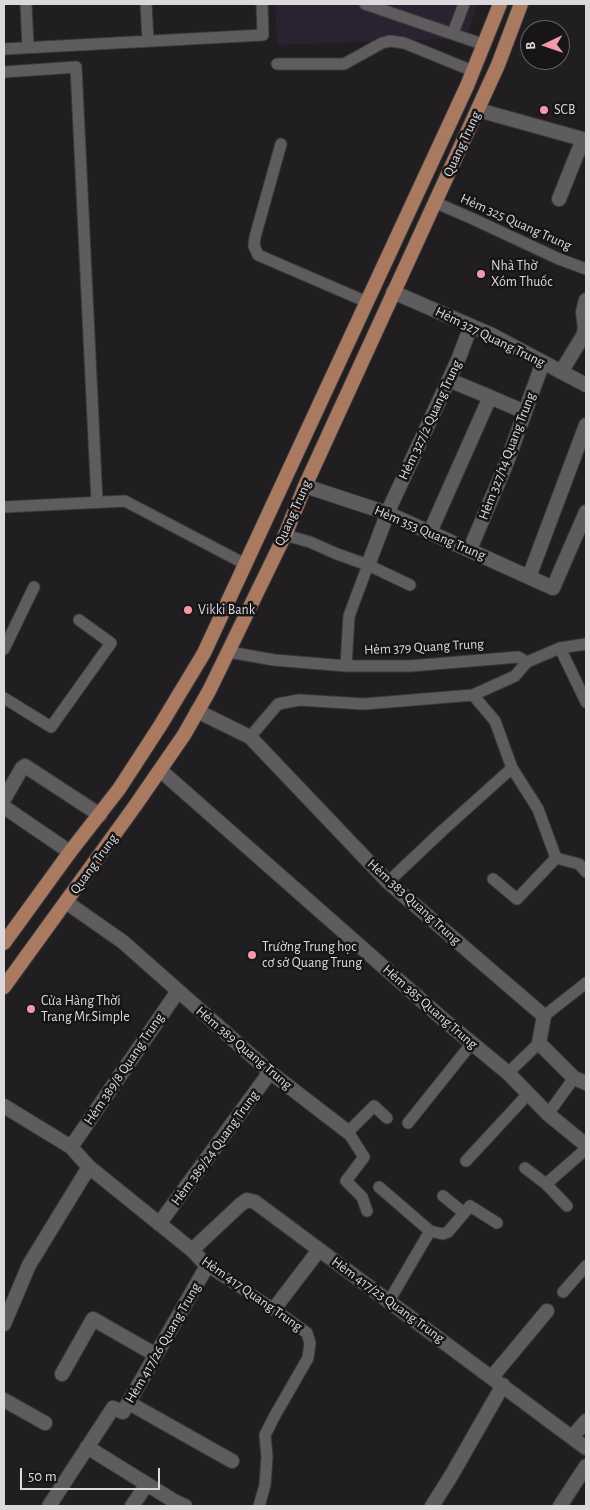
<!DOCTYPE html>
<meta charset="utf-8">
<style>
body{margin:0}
#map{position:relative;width:590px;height:1510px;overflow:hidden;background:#201e20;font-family:"Alegreya Sans",sans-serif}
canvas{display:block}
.frame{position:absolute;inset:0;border:5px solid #dbd9db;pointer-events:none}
.north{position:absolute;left:520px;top:20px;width:50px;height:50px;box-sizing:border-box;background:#171517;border:1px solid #656365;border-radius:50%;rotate:267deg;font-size:14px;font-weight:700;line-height:20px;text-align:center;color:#dbd9db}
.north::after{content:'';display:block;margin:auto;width:18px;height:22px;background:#f39aaa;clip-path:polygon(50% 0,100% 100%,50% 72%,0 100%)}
.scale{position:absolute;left:20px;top:1468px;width:140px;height:22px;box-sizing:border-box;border:2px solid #dbd9db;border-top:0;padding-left:6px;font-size:15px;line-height:18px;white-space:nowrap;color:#dbd9db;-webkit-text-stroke:4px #171517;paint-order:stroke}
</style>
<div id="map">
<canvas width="590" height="1510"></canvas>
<div class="frame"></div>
<div class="north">B</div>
<div class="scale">50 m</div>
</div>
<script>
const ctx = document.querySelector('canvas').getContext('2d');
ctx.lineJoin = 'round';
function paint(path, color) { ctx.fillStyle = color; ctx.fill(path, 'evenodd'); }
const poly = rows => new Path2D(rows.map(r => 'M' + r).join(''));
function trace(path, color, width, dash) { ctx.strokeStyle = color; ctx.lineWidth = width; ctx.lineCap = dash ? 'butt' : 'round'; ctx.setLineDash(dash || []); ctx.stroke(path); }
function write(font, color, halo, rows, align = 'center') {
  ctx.font = font + ' "Alegreya Sans",sans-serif'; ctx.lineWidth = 5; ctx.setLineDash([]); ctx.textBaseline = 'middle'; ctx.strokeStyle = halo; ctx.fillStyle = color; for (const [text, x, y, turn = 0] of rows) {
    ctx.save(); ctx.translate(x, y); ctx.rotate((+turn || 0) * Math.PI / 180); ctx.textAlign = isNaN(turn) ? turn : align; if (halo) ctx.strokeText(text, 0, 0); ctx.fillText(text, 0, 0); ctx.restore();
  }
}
const commercial = poly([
 [275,4,478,4,466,38,277,45]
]);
const service = poly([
 [26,4,28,47],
 [146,4,148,41],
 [365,4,485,45],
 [453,33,464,4],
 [4,49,263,35,262,4],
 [277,64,344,64,382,43,390,41,404,43,473,71],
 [4,72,76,67,97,502],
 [281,144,255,237,254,246,258,255,367,302],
 [434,202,471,218,559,259,586,269],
 [4,507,125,501,245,564],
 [285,535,310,542,337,554,368,565,410,585],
 [560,648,586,702],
 [4,649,34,587],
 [229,652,274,660,346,666,410,666,518,657,527,662,560,648,586,644],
 [346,666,349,616,368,565],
 [473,695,495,721,512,768,538,809,556,858,579,864,586,872],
 [4,698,51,727,111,643,79,620],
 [250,737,278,704,299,700,364,704,473,695,515,676,527,662],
 [493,879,517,899,556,858],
 [388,882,442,831,512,768],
 [544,1016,586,983],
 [508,1073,539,1043],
 [548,1114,574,1078],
 [408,1123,472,1043],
 [466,1161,529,1093],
 [525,1168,546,1184,567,1206],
 [546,1184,586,1149],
 [379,1187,430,1231,389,1301],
 [443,1196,464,1213],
 [367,1211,362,1197,346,1181,364,1157,348,1132,374,1106,387,1118],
 [430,1231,443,1234,448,1232,470,1206,497,1223],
 [207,1266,274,1309,307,1333,310,1343,308,1358,274,1417,265,1435,267,1457,265,1485,259,1506],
 [563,1292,586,1266]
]);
const minor = poly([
 [478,110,586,140],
 [559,199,583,139],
 [393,292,492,335,586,385],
 [561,372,583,336,585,329,583,312,586,300],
 [490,397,525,412],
 [305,486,387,513,553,588,586,512],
 [430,532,490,397,449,380],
 [470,549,507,462,543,362],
 [368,565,390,507,458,360,471,326],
 [529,577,586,425],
 [197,711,250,737,388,882,544,1016,539,1043,574,1078,586,1083],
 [160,770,445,1021,508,1073,548,1114,586,1145],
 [4,799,22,768,25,766,100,815],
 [4,807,70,852],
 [66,902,123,942,270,1072,348,1132],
 [4,1106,71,1147,89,1167,192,1250,207,1266,123,1412,113,1408,49,1506],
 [71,1147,178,991],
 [159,1224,270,1072],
 [192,1250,240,1205,247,1200,255,1202,586,1448],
 [274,1309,319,1250],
 [4,1324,29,1265,89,1167],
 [62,1374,93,1319,156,1355],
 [492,1377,547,1311],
 [4,1400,45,1423],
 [129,1403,232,1461],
 [572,1437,586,1421],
 [87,1447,174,1501,185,1506],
 [132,1506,147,1484],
 [432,1506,451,1476,503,1385],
 [560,1506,586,1466]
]);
const primary = poly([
 [4,943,70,852,119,789,160,726,204,653,467,86,500,4],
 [4,987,135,806,184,735,209,691,285,535,305,486,498,65,521,4]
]);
const markers = [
 [544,110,5,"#f39aaa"],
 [481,274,5,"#f39aaa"],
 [188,610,5,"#f39aaa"],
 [252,955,5,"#f39aaa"],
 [31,1009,5,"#f39aaa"]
];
const poiNames = [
 ["SCB",554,110],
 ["Nhà Thờ",491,266],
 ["Xóm Thuốc",491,282],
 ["Vikki Bank",198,610],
 ["Trường Trung học",262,947],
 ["cơ sở Quang Trung",262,963],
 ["Cửa Hàng Thời",41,1001],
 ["Trang Mr.Simple",41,1017]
];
const streetNames = [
 ["Quang Trung",462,144,-65],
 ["Hẻm 325 Quang Trung",516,222,24],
 ["Hẻm 327 Quang Trung",490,337,26],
 ["Hẻm 327/2 Quang Trung",430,420,-65],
 ["Hẻm 327/14 Quang Trung",507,456,-69],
 ["Quang Trung",293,513,-66],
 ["Hẻm 353 Quang Trung",430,533,23],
 ["Hẻm 379 Quang Trung",424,647,-3],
 ["Quang Trung",94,864,-54],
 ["Hẻm 383 Quang Trung",414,902,42],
 ["Hẻm 385 Quang Trung",430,1007,41],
 ["Hẻm 389 Quang Trung",244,1048,40],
 ["Hẻm 389/8 Quang Trung",124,1069,-56],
 ["Hẻm 389/24 Quang Trung",215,1148,-54],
 ["Hẻm 417 Quang Trung",252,1294,35],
 ["Hẻm 417/23 Quang Trung",388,1300,36],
 ["Hẻm 417/26 Quang Trung",163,1343,-60]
];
paint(commercial, '#2a2231');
trace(service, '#3c3a3c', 13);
trace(minor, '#3c3a3c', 16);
trace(primary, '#3c3a3c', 16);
trace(service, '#5f5c5f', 11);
trace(minor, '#5f5c5f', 14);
trace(primary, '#aa7a60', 14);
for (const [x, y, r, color] of markers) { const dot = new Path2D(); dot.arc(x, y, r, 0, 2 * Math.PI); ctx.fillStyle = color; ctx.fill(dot); trace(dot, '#171517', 2); }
write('14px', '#dbd9db', '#171517', poiNames, 'left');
write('14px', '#dbd9db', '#171517', streetNames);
</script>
